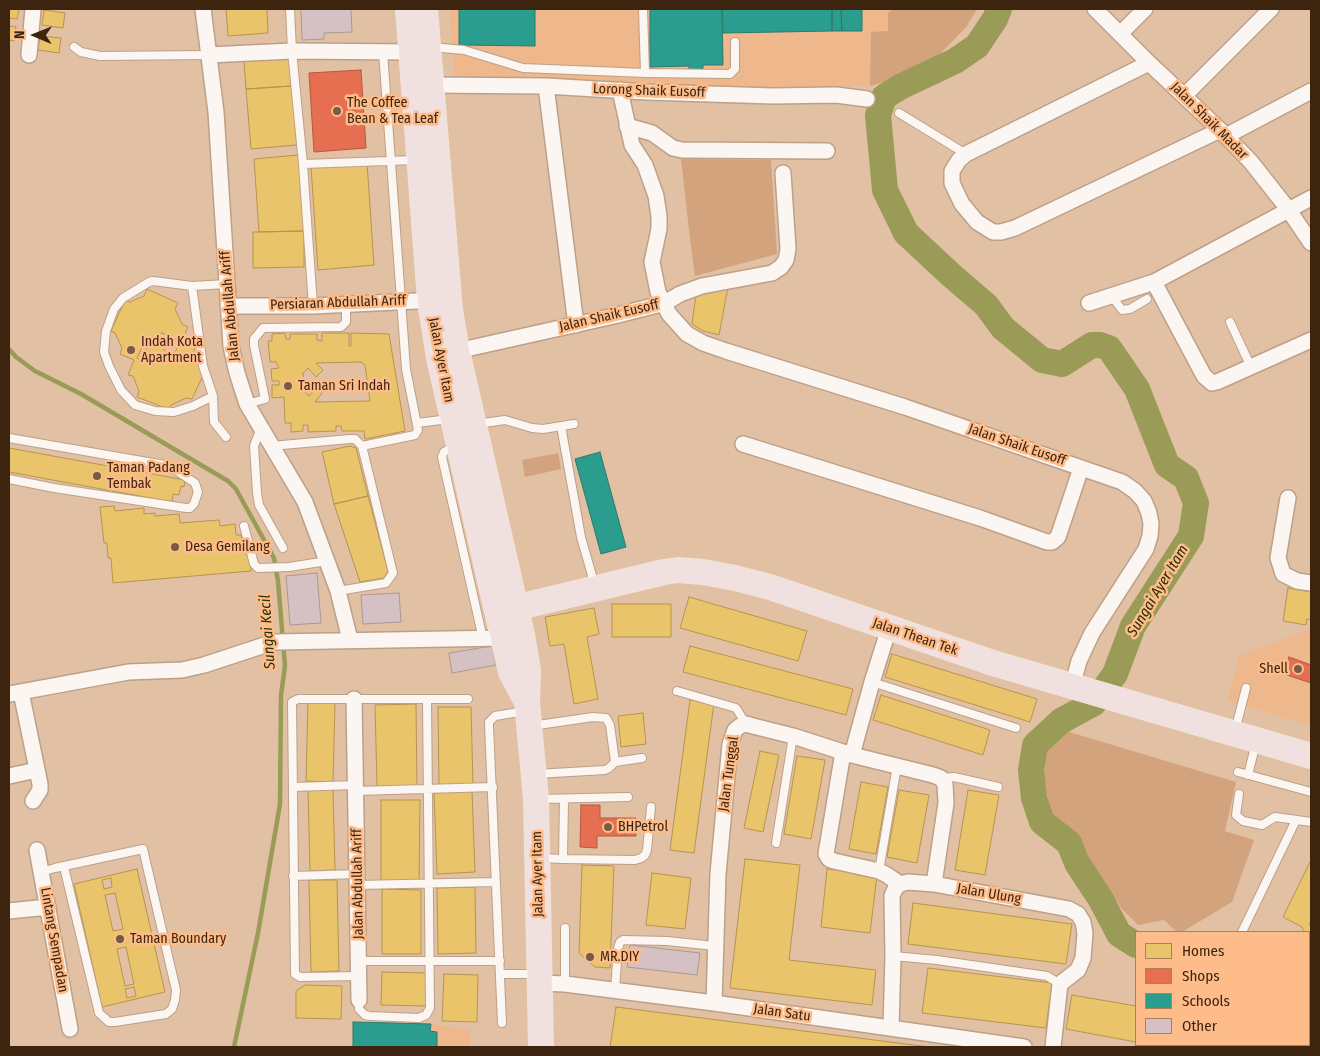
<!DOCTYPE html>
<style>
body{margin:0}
#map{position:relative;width:1320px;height:1056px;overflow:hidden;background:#e2c0a4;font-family:"Fira Sans Condensed",sans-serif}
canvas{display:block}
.frame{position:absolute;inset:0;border:10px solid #3d240f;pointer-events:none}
.legend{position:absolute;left:1135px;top:931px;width:175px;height:115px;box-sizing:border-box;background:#fdbc89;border:1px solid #b07f58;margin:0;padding:6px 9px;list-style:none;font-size:15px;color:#3d240f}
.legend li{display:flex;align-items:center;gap:10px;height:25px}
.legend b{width:25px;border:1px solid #b07f58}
.north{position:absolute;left:10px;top:10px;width:50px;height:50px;-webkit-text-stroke:4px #fdbc89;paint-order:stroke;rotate:271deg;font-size:14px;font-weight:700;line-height:20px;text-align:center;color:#3d240f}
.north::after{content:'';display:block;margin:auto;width:18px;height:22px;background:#3d240f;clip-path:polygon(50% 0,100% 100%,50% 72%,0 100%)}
</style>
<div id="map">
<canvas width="1320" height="1056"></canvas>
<div class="frame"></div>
<ul class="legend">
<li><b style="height:14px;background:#e9c46a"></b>Homes</li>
<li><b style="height:14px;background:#e76f51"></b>Shops</li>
<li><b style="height:14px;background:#2a9d8f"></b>Schools</li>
<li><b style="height:14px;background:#d5c1c3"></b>Other</li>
</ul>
<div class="north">N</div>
</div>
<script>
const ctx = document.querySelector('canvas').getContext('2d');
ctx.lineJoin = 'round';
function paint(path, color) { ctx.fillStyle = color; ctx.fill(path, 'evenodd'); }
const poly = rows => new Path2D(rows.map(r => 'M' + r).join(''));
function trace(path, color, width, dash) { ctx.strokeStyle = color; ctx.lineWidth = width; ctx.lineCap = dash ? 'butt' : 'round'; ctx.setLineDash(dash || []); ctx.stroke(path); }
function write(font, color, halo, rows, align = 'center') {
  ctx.font = font + ' "Fira Sans Condensed",sans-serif'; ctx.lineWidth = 5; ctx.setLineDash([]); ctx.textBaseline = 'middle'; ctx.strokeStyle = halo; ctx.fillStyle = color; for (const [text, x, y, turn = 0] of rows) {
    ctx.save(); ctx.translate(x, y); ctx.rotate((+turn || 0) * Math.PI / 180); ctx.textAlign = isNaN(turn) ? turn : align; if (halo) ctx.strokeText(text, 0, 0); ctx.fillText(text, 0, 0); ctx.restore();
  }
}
const built = poly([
 [450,9,977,9,966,27,937,57,901,77,870,86,739,88,454,76],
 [1311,629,1311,726,1227,700,1240,655],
 [353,1022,431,1024,470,1029,470,1047,353,1047]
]);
const green = poly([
 [893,9,977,9,966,27,937,57,901,77,870,86,871,32,888,31,888,13],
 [681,159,771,160,777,254,695,276,690,239],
 [558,453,561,469,525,477,522,460],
 [1066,731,1236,782,1225,831,1254,840,1232,902,1182,932,1177,932,1164,920,1138,925,1122,909,1093,867,1078,835,1053,818,1046,791,1044,774,1046,750]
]);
const homes = poly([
 [9,9,19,9,17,19,9,18,9,9],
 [226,9,267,9,268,33,228,36,226,9],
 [44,10,65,13,63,28,42,25,44,10],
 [9,26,16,27,14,41,9,40,9,26],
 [40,36,61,38,59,53,38,50,40,36],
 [286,57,290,60,292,86,246,89,244,61,286,57],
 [292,86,297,145,251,149,246,89,292,86],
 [299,155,304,231,259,232,254,159,299,155],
 [367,163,374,265,318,270,311,167,367,163],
 [304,231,304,267,253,268,253,232,304,231],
 [728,287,719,335,703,331,692,324,696,294,728,287],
 [147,289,178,303,175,309,182,324,188,327,182,340,196,346,193,352,200,367,206,369,192,399,186,398,171,405,168,409,137,397,139,391,133,376,128,375,134,360,120,354,122,348,115,333,111,331,125,300,130,302,144,296,147,289],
 [162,333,180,342,172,359,166,361,165,358,167,357,161,341,158,342,156,335,162,333],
 [144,343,151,362,148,364,137,358,144,343],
 [285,333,286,339,290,339,290,334,317,334,317,340,322,341,322,333,349,333,349,346,351,346,351,333,389,334,405,431,365,439,364,431,342,431,341,426,336,426,336,431,308,432,308,425,303,425,303,431,291,432,291,423,285,423,284,397,272,398,272,385,279,385,279,381,272,381,271,369,279,368,276,362,270,362,268,341,272,341,272,334,285,333],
 [361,362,365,365,370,401,315,402,322,393,317,387,309,396,305,392,303,373,308,368,316,377,323,370,316,363,361,362],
 [350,446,356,448,368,496,334,504,322,452,350,446],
 [9,448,185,480,184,487,181,486,179,495,173,494,172,502,9,472,9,448],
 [368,496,388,571,384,578,360,582,334,504,368,496],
 [114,506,115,511,144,508,144,514,155,513,155,516,179,514,180,523,219,520,220,526,235,524,236,535,241,535,243,550,246,550,246,555,250,555,251,571,113,583,111,558,108,558,107,543,104,543,100,507,114,506],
 [1288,588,1311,592,1311,620,1307,619,1306,625,1283,621,1288,588],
 [689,597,807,631,798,661,680,628,689,597],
 [612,604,671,604,671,637,612,637,612,604],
 [594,608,599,634,587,637,598,699,574,704,564,644,550,646,545,617,594,608],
 [690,646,853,689,846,715,683,672,690,646],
 [892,654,1037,699,1030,722,885,677,892,654],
 [881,695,990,730,983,755,873,720,881,695],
 [690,700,714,703,694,853,670,850,690,700],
 [308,701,335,702,333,782,306,781,308,701],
 [416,704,417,786,377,787,375,705,416,704],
 [438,707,471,707,473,785,439,786,438,707],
 [643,713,646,744,621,747,618,716,643,713],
 [760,751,779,755,763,832,744,828,760,751],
 [797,756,825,760,811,839,784,834,797,756],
 [861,782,888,787,876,854,849,849,861,782],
 [333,789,335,870,310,871,308,790,333,789],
 [899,790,929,795,917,863,887,857,899,790],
 [968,790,999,795,985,875,955,870,968,790],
 [472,791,475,872,437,874,434,793,472,791],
 [381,800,420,800,419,882,381,881,381,800],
 [745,859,800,865,789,960,876,970,872,1005,730,988,745,859],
 [1311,860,1311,920,1309,925,1311,926,1311,977,1309,978,1309,932,1304,932,1302,927,1283,917,1311,860],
 [582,865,614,866,610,968,595,967,579,953,582,865],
 [137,869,165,992,102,1007,74,884,137,869],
 [111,878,112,887,104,889,102,880,111,878],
 [115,893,123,929,113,931,105,895,115,893],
 [126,947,134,984,125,986,117,949,126,947],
 [134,987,136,996,127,998,125,989,134,987],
 [827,869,877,875,870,933,821,927,827,869],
 [652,873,691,878,685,929,646,925,652,873],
 [309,880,337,880,339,971,311,972,309,880],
 [475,887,476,953,438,954,437,888,475,887],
 [382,889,421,890,421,954,382,954,382,889],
 [913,903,1072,924,1066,964,908,944,913,903],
 [928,968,1052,983,1046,1028,922,1013,928,968],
 [382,972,428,973,427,1006,381,1005,382,972],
 [444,974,478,975,477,1022,442,1021,444,974],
 [305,985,342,986,341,1019,296,1018,296,991,305,985],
 [1072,995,1136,1006,1136,1042,1066,1029,1072,995],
 [616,1007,929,1047,610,1047,616,1007]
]);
const shops = poly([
 [361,70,366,148,314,152,309,73,361,70],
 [1289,657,1311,665,1311,683,1284,674,1289,657],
 [581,805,600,805,600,818,636,818,636,836,597,836,597,848,580,847,581,805]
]);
const schools = poly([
 [459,9,535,9,535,46,459,45,459,9],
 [650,9,722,9,723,65,703,65,703,72,689,72,689,66,650,67,650,9],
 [722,9,832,9,832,31,723,33,722,9],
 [832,9,841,9,842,31,832,31,832,9],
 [841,9,862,9,862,31,842,31,841,9],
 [600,452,626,547,601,554,575,459,600,452],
 [353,1022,431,1024,430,1031,437,1032,437,1047,353,1047,353,1022]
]);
const stream = poly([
 [9,349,16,357,35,371,81,394,228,481,236,489,274,558,278,581,285,666,281,695,280,804,258,933,234,1047]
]);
const river = poly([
 [999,9,995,19,977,46,955,61,900,87,884,97,878,115,885,190,906,233,951,275,986,305,1003,328,1042,360,1062,364,1092,345,1100,345,1109,348,1137,389,1167,465,1186,478,1196,503,1191,536,1133,626,1115,674,1094,703,1061,721,1035,745,1031,770,1034,798,1042,822,1069,843,1077,863,1100,898,1119,934,1136,945],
 [1267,1045,1270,1047]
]);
const building = poly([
 [301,9,351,9,352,32,324,33,324,39,302,40,301,9],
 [317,573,321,623,290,625,286,576,317,573],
 [399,593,401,622,363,624,361,595,399,593],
 [492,646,496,665,452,673,449,653,492,646],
 [630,945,700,953,697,975,627,967,630,945]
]);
const lane = poly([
 [290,9,292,51,303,164,313,306],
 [643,9,645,73],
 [74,47,81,52,100,56,208,55],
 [430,47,464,50,523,68,645,73,730,74,735,69,735,42],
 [899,113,966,154],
 [303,164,416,160],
 [192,286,203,366,213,396,214,422,226,437],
 [1111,295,1122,310,1130,309,1147,299],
 [1230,322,1251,367],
 [213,396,193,406,174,412,155,411,135,405,121,390,109,366,104,352,106,331,114,309,123,298,149,282,153,281,192,286,227,284],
 [247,404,265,399,254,345,254,339,263,328,341,327,346,322,346,304],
 [417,423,449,419],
 [477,424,505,420,532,428,543,429,574,424],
 [561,426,581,537,595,586],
 [261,428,254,446,257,493,259,505,283,548],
 [9,438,165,465,171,467,195,483,198,492,194,504,190,508,186,508,54,488,9,479],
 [271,446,350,439,355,439,362,446,393,573,386,583,338,591],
 [362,446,415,435,418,430,406,369,383,52],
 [455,446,444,452,442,457,483,639],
 [244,526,254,564,258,568,289,567,327,561],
 [872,682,1016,728],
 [677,691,736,708,746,724],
 [531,726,593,717,606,718,610,725,615,762],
 [1235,731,1246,688],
 [1238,772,1311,792],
 [536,774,605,770,609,768,615,762,642,758],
 [1248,775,1256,743],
 [941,778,954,777,998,787],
 [293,787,356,785],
 [356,791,493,787],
 [1239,794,1236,815,1243,821,1262,825,1275,817,1311,822],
 [540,799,628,797],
 [776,843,793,736],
 [539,858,563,859,564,800],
 [563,859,635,860,641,858,645,855,647,850,651,807],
 [879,871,897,766],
 [41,872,55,868,143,849,176,990,175,1000,172,1009,166,1014,115,1022,109,1022,99,1013,64,867],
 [293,876,358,874],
 [358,885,495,882],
 [565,928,565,984],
 [1242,932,1296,820],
 [893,956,937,960,1047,976,1060,984],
 [359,961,500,961],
 [500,974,538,974],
 [359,976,300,977,295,974,292,702,298,699,468,699],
 [615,990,618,948,620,942,623,940,667,941,715,946],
 [359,1000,359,1009,365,1015,369,1016,419,1018,426,1015,430,1008,427,700],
 [502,1023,489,726,489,722,495,716,525,711],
 [1309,1027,1311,1031]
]);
const street = poly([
 [203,9,216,112,231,346,237,373,247,404,305,502,338,591,350,640],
 [1095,9,1149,63,1220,130,1251,162,1288,209,1311,243],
 [1120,34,1145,9],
 [29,55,33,9],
 [208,55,292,51,411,52],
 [1149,63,966,154,959,160,952,171,952,183,962,204,977,222,993,232,1001,232,1015,228,1220,130],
 [430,85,546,86,646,92,773,96,836,95,867,99],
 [546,86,576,325],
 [620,90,632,145,645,165,656,196,659,216,659,229,652,262,658,292,669,314,687,334,703,343,726,351,905,407,1122,482,1135,491,1144,501,1149,513,1151,524,1150,536,1146,549,1092,633,1079,661,1072,687],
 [1185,95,1271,9],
 [627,126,652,133,673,148,682,150,827,151],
 [1226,136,1311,91],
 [1154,282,1204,376,1212,383,1217,382,1311,340],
 [1089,303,1154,282,1311,198],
 [228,306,313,306,437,300],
 [457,351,614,316,665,303,680,294,702,286,772,273,781,267,786,260,788,249,783,173],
 [743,444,980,518,1047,542,1052,542,1058,537,1081,468],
 [1288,498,1278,558,1283,574,1297,581,1311,583],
 [21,692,40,784,40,790,33,801],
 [9,694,128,672,182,670,204,665,274,642,504,638],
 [354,699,359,1000],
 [843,752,826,854,829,859,834,861,879,871,887,875,900,884],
 [852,755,872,682,889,628],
 [9,776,37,770],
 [37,850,70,1029],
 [9,911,48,907],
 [540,983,565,984,714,1003,1024,1047],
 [714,1003,718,874,730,744,735,730,740,726,746,724,753,726,793,736,852,755,933,775,941,778,945,784,946,803,934,884],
 [891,1028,893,956,892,896,895,889,900,884,908,882,934,884,1069,909,1078,914,1083,922,1085,933,1083,958,1078,970,1060,984,1053,1047]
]);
const primary = poly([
 [408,9,430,301,439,358,511,672,526,700],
 [425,9,450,310,457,351,522,635,528,670,527,702,536,799,541,1047],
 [498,612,664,572,678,570,703,572,735,578,770,587,993,663,1311,756]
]);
const markers = [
 [337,111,5,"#775b43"],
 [131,350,5,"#775b43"],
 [288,386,5,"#775b43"],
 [97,476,5,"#775b43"],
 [175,547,5,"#775b43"],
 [1298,669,5,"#775b43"],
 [608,827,5,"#775b43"],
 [120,939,5,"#775b43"],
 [590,957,5,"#775b43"]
];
const streetNames = [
 ["Lorong Shaik Eusoff",649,91,2],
 ["Jalan Shaik Madar",1209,121,45],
 ["Persiaran Abdullah Ariff",338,303,-2],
 ["Jalan Abdullah Ariff",230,306,-95],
 ["Jalan Shaik Eusoff",609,316,-13],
 ["Jalan Ayer Itam",441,360,79],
 ["Jalan Shaik Eusoff",1017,445,19],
 ["Jalan Thean Tek",915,637,19],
 ["Jalan Tunggal",729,774,-82],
 ["Jalan Ayer Itam",538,874,-91],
 ["Jalan Abdullah Ariff",358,884,-91],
 ["Jalan Ulung",989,894,10],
 ["Lintang Sempadan",54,940,80],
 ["Jalan Satu",782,1013,8]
];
const poiNames = [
 ["The Coffee",347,103],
 ["Bean & Tea Leaf",347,119],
 ["Indah Kota",141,342],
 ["Apartment",141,358],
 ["Taman Sri Indah",298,386],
 ["Taman Padang",107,468],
 ["Tembak",107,484],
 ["Desa Gemilang",185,547],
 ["Shell",1288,669,"right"],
 ["BHPetrol",618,827],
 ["Taman Boundary",130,939],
 ["MR.DIY",600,957]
];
const waterNames = [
 ["Sungai Ayer Itam",1158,591,-59],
 ["Sungai Kecil",268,632,-94]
];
paint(built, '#eeb78c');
paint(green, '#d3a37e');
paint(homes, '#e9c46a');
trace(homes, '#b5944f', 1);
paint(shops, '#e76f51');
trace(shops, '#b4583d', 1);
paint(schools, '#2a9d8f');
trace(schools, '#307969', 1);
trace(stream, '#9a9b56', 4.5);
trace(river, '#9a9b56', 26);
paint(building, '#d5c1c3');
trace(building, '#aa9796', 1);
trace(lane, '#bca08a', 10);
trace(street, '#bca08a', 18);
trace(primary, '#f2e3d6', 26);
trace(lane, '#fbf6f1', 8);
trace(street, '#fbf6f1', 15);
trace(primary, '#f0e1e0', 24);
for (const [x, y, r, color] of markers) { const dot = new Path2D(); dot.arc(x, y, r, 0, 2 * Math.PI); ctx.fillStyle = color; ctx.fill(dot); trace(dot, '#fdbc89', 2); }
write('14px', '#3d240f', '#fdbc89', streetNames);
write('14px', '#3d240f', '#fdbc89', poiNames, 'left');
write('italic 15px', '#282e08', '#fdbc89', waterNames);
</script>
